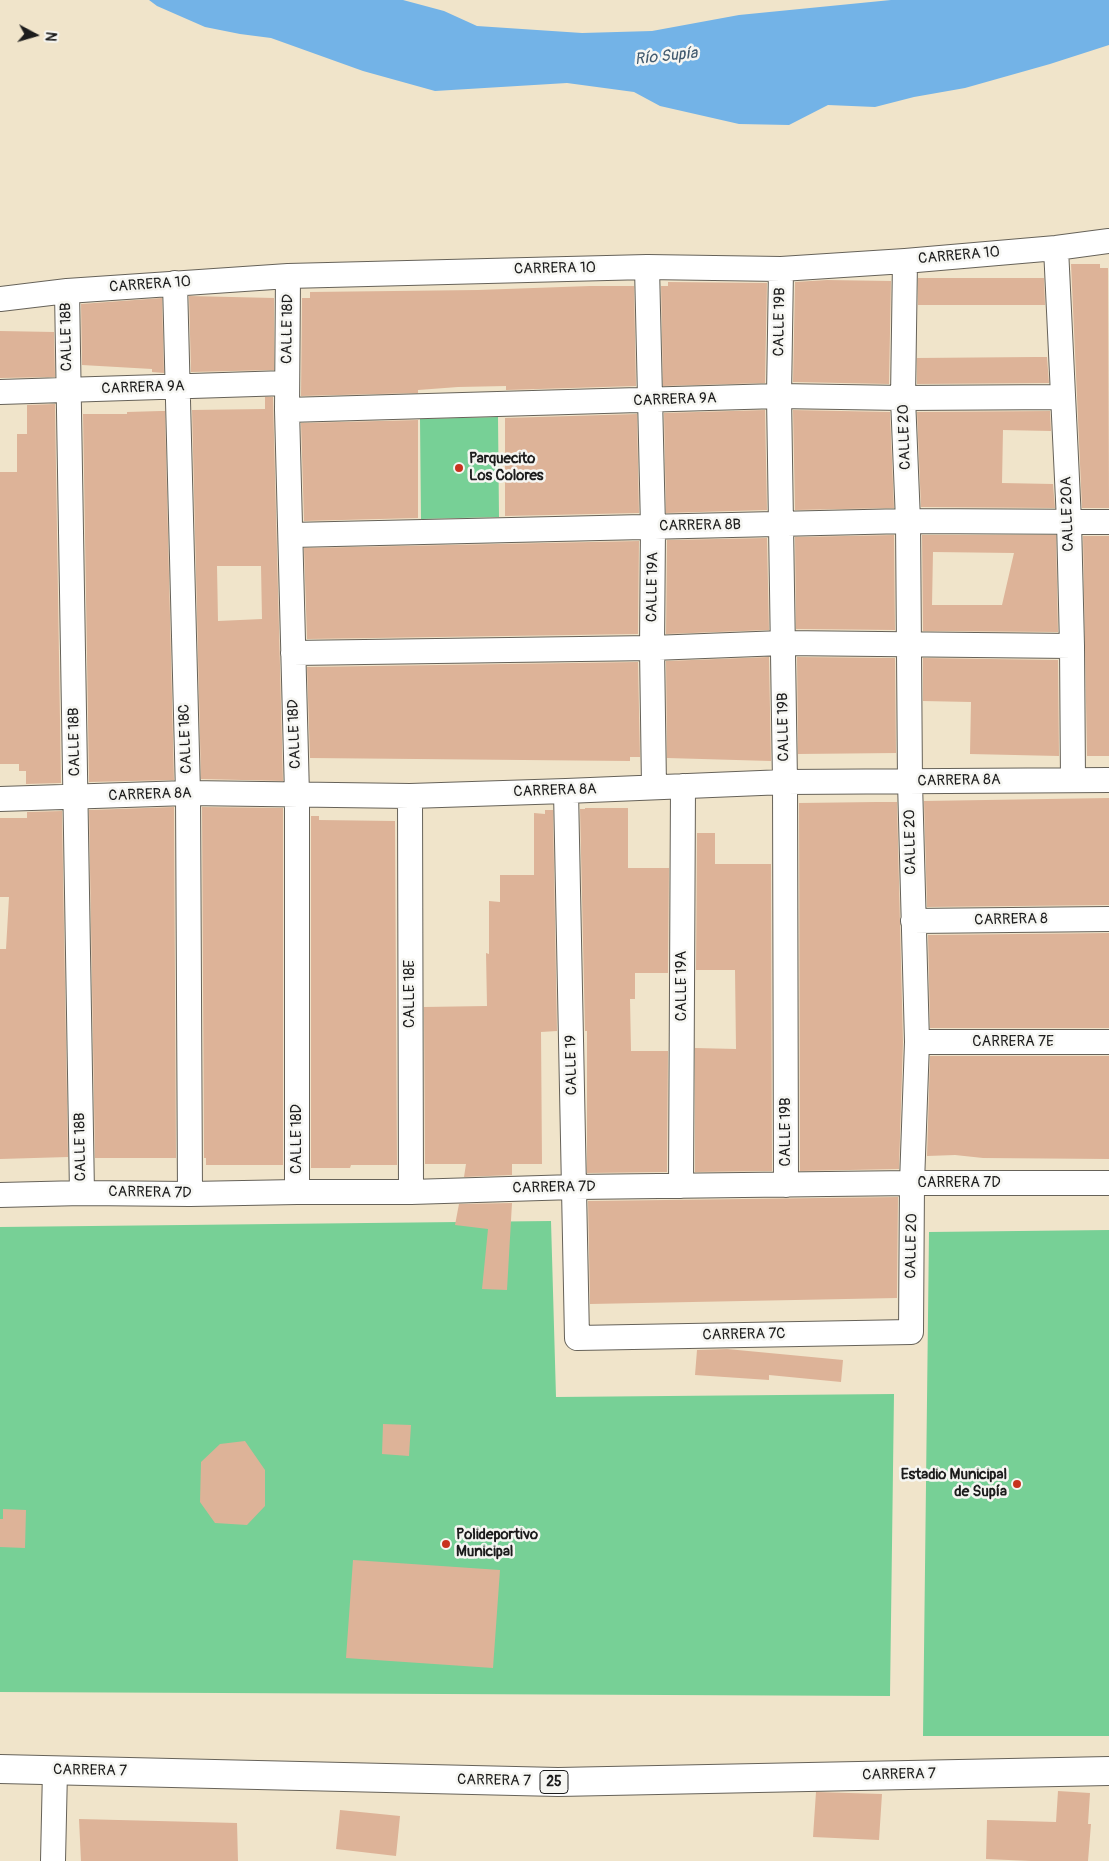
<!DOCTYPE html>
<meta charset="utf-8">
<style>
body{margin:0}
#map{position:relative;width:1109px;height:1861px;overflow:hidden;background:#f0e4ca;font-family:Pangolin,sans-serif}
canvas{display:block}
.north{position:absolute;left:10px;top:10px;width:50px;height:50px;-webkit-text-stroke:4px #f6f6f2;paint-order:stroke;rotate:96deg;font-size:14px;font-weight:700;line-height:20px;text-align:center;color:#1c1c1c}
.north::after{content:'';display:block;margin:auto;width:18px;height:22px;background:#1c1c1c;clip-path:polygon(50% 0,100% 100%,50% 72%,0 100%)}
</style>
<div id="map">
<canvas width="1109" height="1861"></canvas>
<div class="north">N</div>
</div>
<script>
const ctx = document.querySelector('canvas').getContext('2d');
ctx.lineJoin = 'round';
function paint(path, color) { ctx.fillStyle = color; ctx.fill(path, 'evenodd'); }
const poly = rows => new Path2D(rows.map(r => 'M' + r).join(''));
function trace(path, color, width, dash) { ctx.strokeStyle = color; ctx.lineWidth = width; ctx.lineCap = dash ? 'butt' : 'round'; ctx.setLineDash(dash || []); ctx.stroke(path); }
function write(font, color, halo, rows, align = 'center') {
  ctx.font = font + ' Pangolin,sans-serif'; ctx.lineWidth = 5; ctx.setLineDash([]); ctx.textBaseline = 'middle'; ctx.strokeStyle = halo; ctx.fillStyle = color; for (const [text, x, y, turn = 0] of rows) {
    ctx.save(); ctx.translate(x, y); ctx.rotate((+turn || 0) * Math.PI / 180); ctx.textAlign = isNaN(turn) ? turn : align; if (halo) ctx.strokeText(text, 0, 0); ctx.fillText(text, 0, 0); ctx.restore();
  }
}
const green = poly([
 [498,417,499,517,421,519,420,419],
 [551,1221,556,1397,894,1394,890,1696,0,1692,0,1227],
 [1109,1230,1109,1736,923,1736,929,1232]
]);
const water = poly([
 [149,0,403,0,444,11,477,26,582,33,652,31,739,15,891,0,1109,0,1109,45,1050,64,965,88,914,97,875,107,828,105,789,125,739,124,660,106,634,92,567,83,435,91,363,71,271,38,240,34,205,27,157,6]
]);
const building = poly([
 [1071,264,1100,264,1100,268,1108,268,1109,508,1082,508],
 [918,278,1044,278,1045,305,918,305],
 [827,280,891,281,889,384,793,382,795,282],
 [668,282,767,283,765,383,663,386,661,286,668,286],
 [590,286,634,286,636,386,506,390,506,386,458,387,418,390,418,393,301,396,302,298,310,298,310,292,478,290],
 [189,296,274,298,274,370,191,372],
 [162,298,164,373,152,372,152,369,82,365,81,304],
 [0,331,54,332,55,377,0,378],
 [1035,357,1047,357,1049,383,917,384,917,358],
 [265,397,273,397,283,781,201,779,192,410,265,409],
 [217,566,261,566,262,619,218,621],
 [55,404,61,783,26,784,26,771,19,771,19,764,0,764,0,472,17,472,17,434,27,434,27,405],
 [765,410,767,510,666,513,664,413],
 [793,410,890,412,894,508,795,510],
 [161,411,165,411,174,780,89,782,83,414,127,414,127,412],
 [1050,411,1051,431,1003,430,1002,483,1053,484,1055,508,921,507,917,412],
 [637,414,639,513,505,516,505,418],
 [418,420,418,518,304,521,301,423],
 [894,535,895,630,796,629,795,537],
 [922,535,1056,535,1058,632,923,631],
 [933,552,1014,553,1002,605,932,605],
 [1083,536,1109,536,1109,756,1087,756],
 [767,538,769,630,666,634,667,540],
 [639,541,638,634,307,639,304,548],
 [769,657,771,761,667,758,666,661],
 [797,657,895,658,896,753,798,754],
 [923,658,1058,660,1059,756,970,754,971,702,923,701],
 [638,662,640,757,630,757,630,761,310,758,307,667],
 [1109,798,1109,905,927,907,924,801],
 [876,802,897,802,903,1042,899,1169,800,1171,799,803],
 [174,807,176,1158,95,1158,89,810],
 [202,807,283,808,283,1165,206,1165,206,1158,204,1158],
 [585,808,628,808,628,868,669,868,668,973,635,973,635,999,630,999,631,1051,668,1051,667,1172,587,1173,587,1031,585,1031,580,809,585,809],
 [545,810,553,810,557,1031,541,1032,542,1164,512,1164,512,1175,464,1177,466,1164,425,1164,424,1007,487,1006,486,953,489,954,489,901,500,902,500,875,534,875,534,813,545,814],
 [62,811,68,1157,0,1159,0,949,6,949,9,897,0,897,0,818,27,818,27,812],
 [311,816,319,816,319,820,395,821,397,1165,351,1165,350,1168,311,1168],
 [697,833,715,833,715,864,771,864,772,1171,695,1172,695,1048,736,1049,735,970,696,970],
 [1109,933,1109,1028,930,1028,928,935],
 [930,1056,1109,1056,1109,1159,983,1158,955,1155,927,1156],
 [898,1197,897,1298,590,1304,588,1201],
 [512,1203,507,1290,482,1289,488,1229,455,1225,459,1204],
 [727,1349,843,1360,841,1382,769,1375,769,1380,695,1375,697,1350],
 [383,1424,411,1425,409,1456,382,1454],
 [245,1441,265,1470,265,1506,247,1525,215,1523,200,1502,201,1462,220,1444],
 [3,1509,26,1510,25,1548,0,1547,0,1519,3,1519],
 [353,1560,500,1570,493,1668,346,1658],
 [1058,1791,1090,1793,1088,1824,1091,1824,1088,1861,1031,1861,986,1859,987,1820,1056,1822],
 [816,1792,882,1794,879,1840,813,1837],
 [340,1810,400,1816,396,1856,336,1849],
 [79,1819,237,1823,238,1861,81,1861]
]);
const minor = poly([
 [1056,248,1069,521,1072,646,1073,780],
 [647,267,653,527,652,648,654,787],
 [781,269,779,396,785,782,786,1185],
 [288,276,287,410,297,795,297,1192],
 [175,283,188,793,190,1194],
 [67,291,82,1193],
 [0,299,67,291,288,276,647,267,781,269,905,261,1056,248,1109,241],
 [0,392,287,383],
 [287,410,779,396,903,398,1063,397],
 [291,535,908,521,1109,522],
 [293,653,652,648,783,643,1072,646],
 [566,791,577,1338,911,1332,912,1183,917,1042,910,782,908,521,903,398,905,261],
 [410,796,411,1192],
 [0,799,188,793,410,796,566,791,785,782,1109,780],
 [913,921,1109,919],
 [917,1042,1109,1042],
 [681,1186,683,786],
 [0,1195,82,1193,190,1194,297,1192,411,1192,574,1187,912,1183,1109,1183],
 [53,1861,55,1770]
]);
const primary = poly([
 [0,1769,558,1782,1109,1771]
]);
const markers = [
 [459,468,5,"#c8321e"],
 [1017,1484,5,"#c8321e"],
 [446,1544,5,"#c8321e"]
];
const shields = [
 [554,1782,28]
];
const shieldNames = [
 ["25",554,1782]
];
const streetNames = [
 ["CARRERA 10",959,256,-5],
 ["CARRERA 10",555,269,-1],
 ["CARRERA 10",150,285,-4],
 ["CALLE 19B",780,322,-89],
 ["CALLE 18D",288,329,-89],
 ["CALLE 18B",67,337,-91],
 ["CARRERA 9A",143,388,-2],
 ["CARRERA 9A",675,400,-2],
 ["CALLE 20",905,437,-92],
 ["CALLE 20A",1068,514,-92],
 ["CARRERA 8B",700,526,-1],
 ["CALLE 19A",653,587,-89],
 ["CALLE 19B",784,727,-91],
 ["CALLE 18D",295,734,-92],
 ["CALLE 18C",186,739,-92],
 ["CALLE 18B",75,742,-91],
 ["CARRERA 8A",959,781,-1],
 ["CARRERA 8A",555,791,-2],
 ["CARRERA 8A",150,795,-2],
 ["CALLE 20",911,842,-91],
 ["CARRERA 8",1011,920,-1],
 ["CALLE 19A",682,986,-90],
 ["CALLE 18E",410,994,-90],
 ["CARRERA 7E",1013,1042],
 ["CALLE 19",572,1065,-91],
 ["CALLE 19B",786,1132,-90],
 ["CALLE 18D",297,1139,-90],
 ["CALLE 18B",81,1147,-91],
 ["CARRERA 7D",959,1183],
 ["CARRERA 7D",554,1188,-1],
 ["CARRERA 7D",150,1193,1],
 ["CALLE 20",912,1246,-89],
 ["CARRERA 7C",744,1335,-1],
 ["CARRERA 7",90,1771,1],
 ["CARRERA 7",899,1775,-1],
 ["CARRERA 7",494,1781,1]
];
const poiNames = [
 ["Parquecito",469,459],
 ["Los Colores",469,476],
 ["Estadio Municipal",1007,1475,"right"],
 ["de Supía",1007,1492,"right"],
 ["Polideportivo",456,1535],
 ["Municipal",456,1552]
];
const waterNames = [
 ["Río Supía",666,57,-6]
];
paint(green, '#77d096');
paint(water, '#73b3e7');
paint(building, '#ddb398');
trace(minor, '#666259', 26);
trace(primary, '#666259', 30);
trace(minor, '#fff', 24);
trace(primary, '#fff', 28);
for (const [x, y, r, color] of markers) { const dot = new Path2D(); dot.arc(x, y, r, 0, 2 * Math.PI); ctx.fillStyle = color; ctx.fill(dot); trace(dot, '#f6f6f2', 2); }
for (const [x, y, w] of shields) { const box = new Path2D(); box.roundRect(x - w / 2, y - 11.5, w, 23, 4); ctx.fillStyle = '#f6f6f2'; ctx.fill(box); trace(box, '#1c1c1c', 1); }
write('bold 14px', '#1c1c1c', null, shieldNames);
write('15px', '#1c1c1c', '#f6f6f2', streetNames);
write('bold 15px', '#1c1c1c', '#f6f6f2', poiNames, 'left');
write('italic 16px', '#3f586d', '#f6f6f2', waterNames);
</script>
